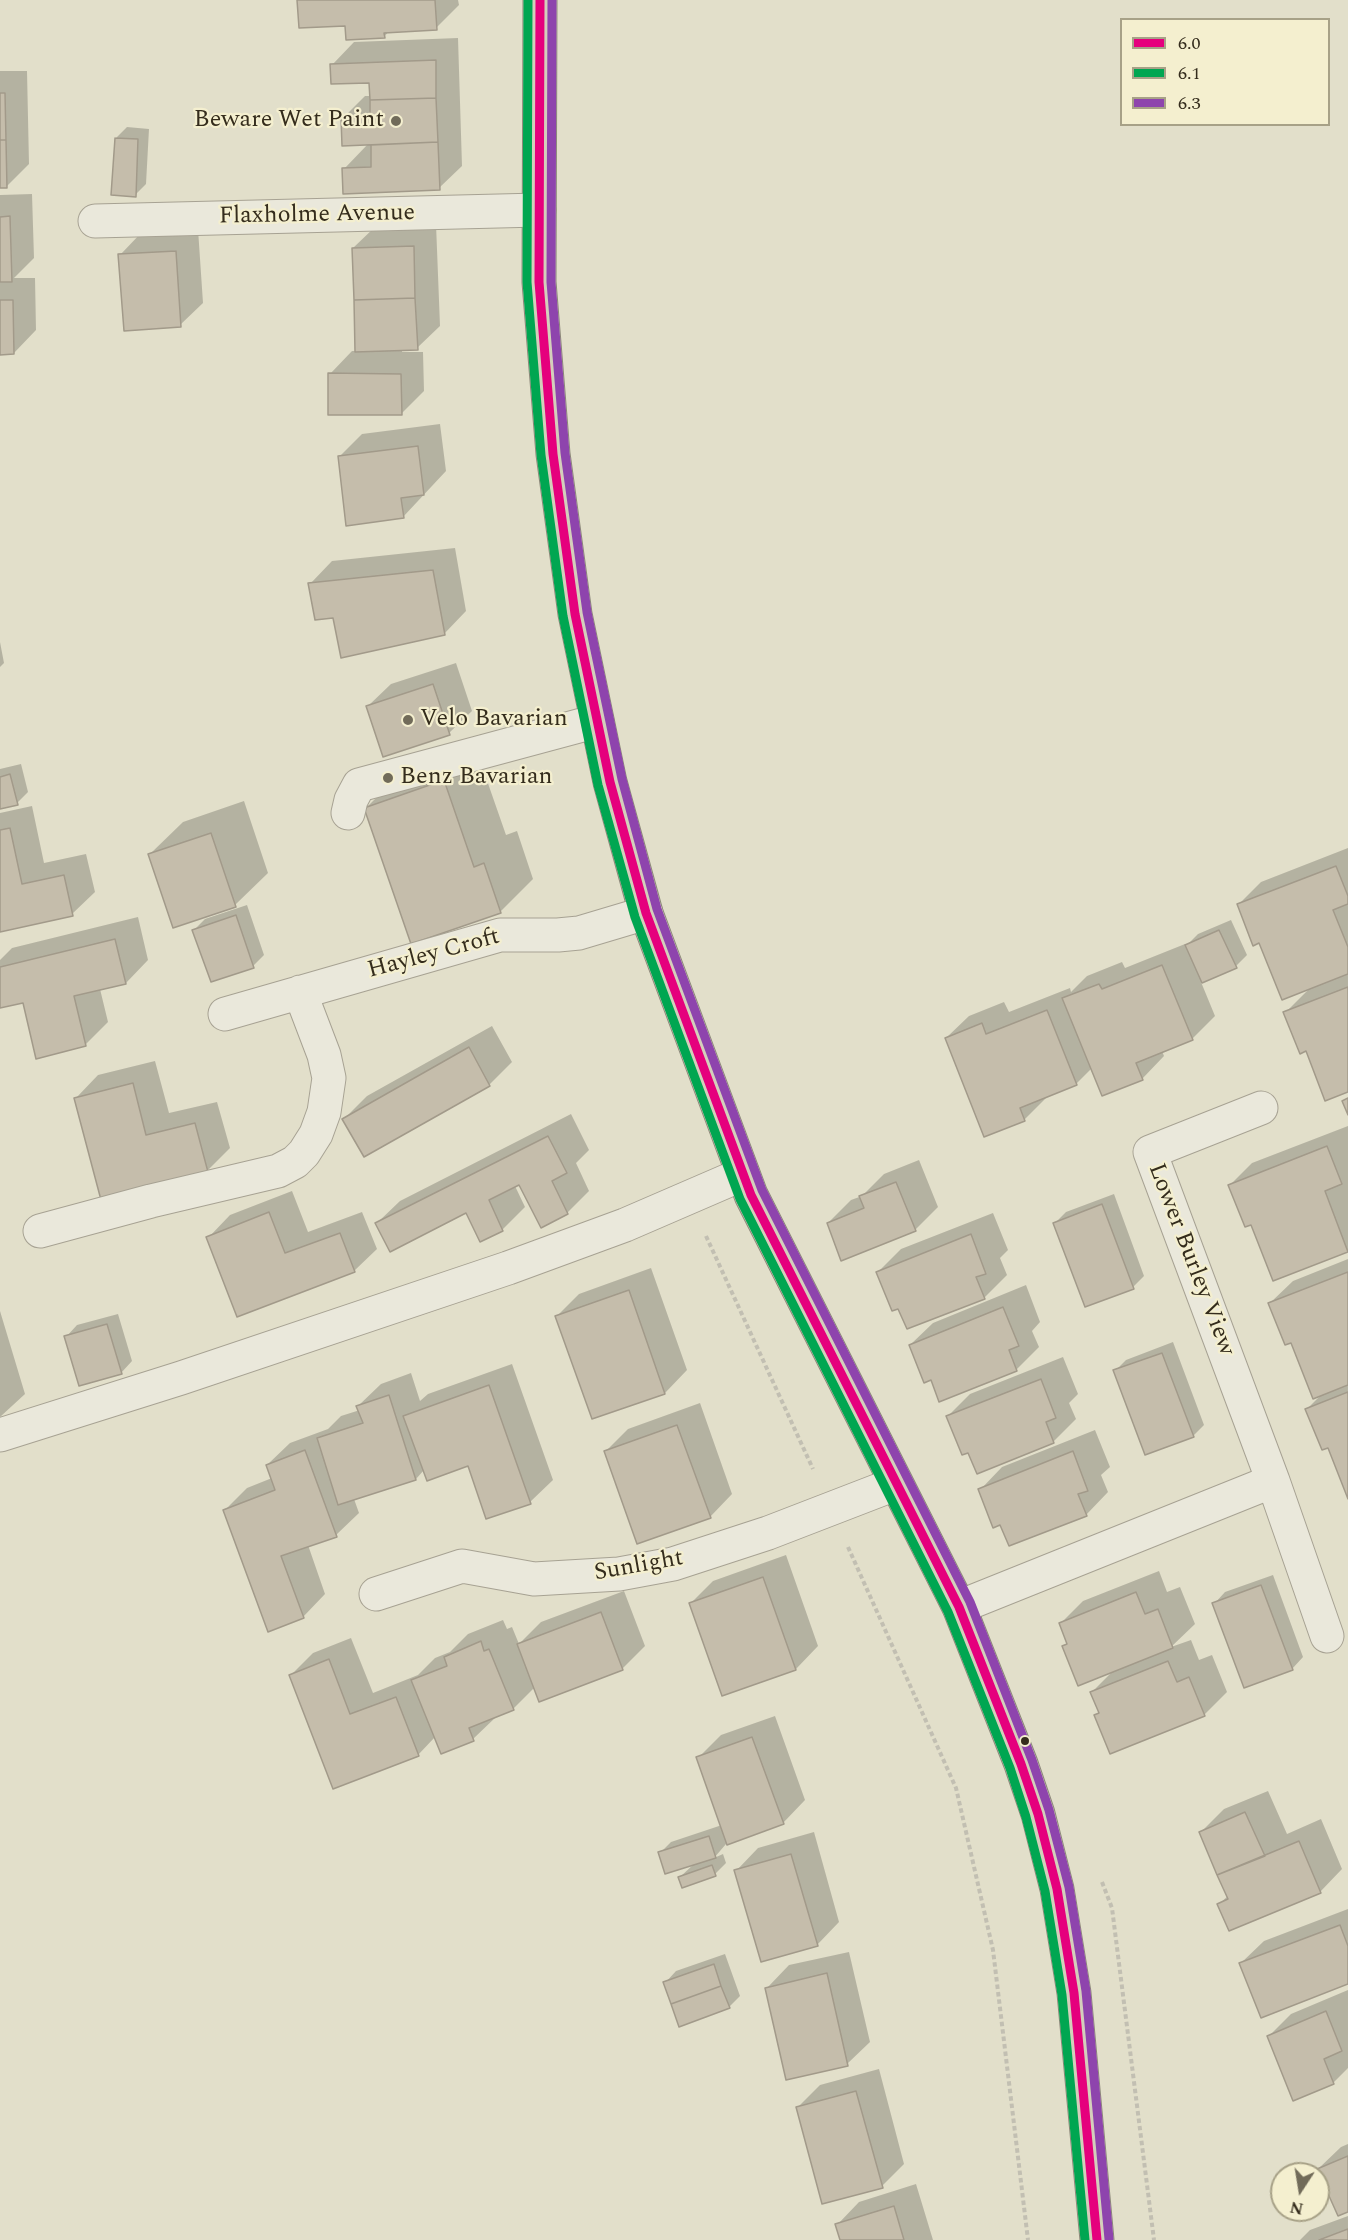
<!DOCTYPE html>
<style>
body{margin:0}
#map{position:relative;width:1348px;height:2240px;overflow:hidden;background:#e2dfca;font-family:Spectral,serif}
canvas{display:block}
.legend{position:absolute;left:1120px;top:18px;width:210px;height:108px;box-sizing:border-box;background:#f4efcf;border:2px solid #a7a187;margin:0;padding:8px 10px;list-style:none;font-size:18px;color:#342c1c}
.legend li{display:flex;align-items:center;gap:12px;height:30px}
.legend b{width:30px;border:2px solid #a7a187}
.north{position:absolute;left:1270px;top:2162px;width:60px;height:60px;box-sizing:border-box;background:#f4efcf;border:2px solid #a7a187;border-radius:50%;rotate:192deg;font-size:16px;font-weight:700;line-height:24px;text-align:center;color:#342c1c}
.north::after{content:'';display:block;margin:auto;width:21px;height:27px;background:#716b59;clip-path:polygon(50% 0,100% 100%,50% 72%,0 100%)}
</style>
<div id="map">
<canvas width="1348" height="2240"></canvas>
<ul class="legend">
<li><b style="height:8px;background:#e5007d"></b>6.0</li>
<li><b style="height:8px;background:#00a651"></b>6.1</li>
<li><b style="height:8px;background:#8e44ad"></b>6.3</li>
</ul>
<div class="north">N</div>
</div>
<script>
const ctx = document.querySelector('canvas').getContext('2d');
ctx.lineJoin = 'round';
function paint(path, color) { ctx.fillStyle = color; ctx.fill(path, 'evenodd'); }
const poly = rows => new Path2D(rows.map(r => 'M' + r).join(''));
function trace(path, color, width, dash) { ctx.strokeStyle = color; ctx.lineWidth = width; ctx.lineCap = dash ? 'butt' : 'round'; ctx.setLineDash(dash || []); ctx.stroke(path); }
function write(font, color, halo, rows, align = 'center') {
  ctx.font = font + ' Spectral,serif'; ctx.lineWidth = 4.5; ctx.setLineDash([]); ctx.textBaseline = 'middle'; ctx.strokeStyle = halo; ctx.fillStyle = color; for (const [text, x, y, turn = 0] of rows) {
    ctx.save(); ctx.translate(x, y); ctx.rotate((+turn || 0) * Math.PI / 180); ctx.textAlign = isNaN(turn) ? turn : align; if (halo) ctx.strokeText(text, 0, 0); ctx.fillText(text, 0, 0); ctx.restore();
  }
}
const shadow = poly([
 [299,0,458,0,459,5,436,28,389,31,384,37,346,25],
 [458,38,462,166,439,188,344,169,368,144,342,119,365,96,371,96,370,81,332,65,354,42],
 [0,71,27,71,29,164,6,187,0,187],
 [127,127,149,129,146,184,135,195,116,138],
 [32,194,34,258,14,278,35,278,36,330,14,353,0,353,0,195],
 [436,224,440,326,417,348,402,349,402,352,423,352,424,391,401,414,330,374,352,351,357,351,353,248,376,226],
 [198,229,203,303,180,325,120,255,142,232],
 [440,424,446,471,403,517,339,457,362,434],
 [455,548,466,611,444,634,335,616,310,584,332,561],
 [0,642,4,663,0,667],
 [456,663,472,711,449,733,368,706,391,684],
 [476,749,506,835,517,831,533,879,501,911,412,942,366,808,399,775],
 [21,764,28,792,17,803,0,808,0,769],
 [244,801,268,873,235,905,150,854,183,822],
 [32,806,44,863,86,854,95,892,72,914,0,930,0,813],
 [1348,848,1348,1090,1307,1049,1285,1013,1311,987,1260,941,1238,905,1261,882],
 [247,905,264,955,253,966,194,930,205,919],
 [138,917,148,960,126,983,100,989,108,1022,85,1045,24,1001,0,1007,0,960,12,948],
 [1231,920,1247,955,1236,966,1201,982,1215,1016,1192,1039,1162,1051,1164,1056,1142,1079,1092,1068,1076,1084,1047,1097,1025,1119,985,1135,946,1038,969,1016,1004,1002,1009,1012,1070,988,1071,992,1087,976,1122,962,1125,968,1185,944,1186,946,1198,934],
 [492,1026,512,1062,489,1085,344,1119,367,1096],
 [155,1061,169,1113,217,1102,230,1148,207,1171,76,1098,98,1075],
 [571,1114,589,1150,576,1163,589,1191,567,1213,520,1183,515,1186,525,1207,503,1229,481,1240,467,1211,377,1223,400,1201],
 [1348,1126,1348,1250,1274,1279,1252,1223,1230,1185,1252,1163],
 [919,1160,938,1207,915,1230,828,1223,851,1200,862,1196,884,1174],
 [292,1191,308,1232,362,1212,377,1249,354,1271,208,1238,230,1215],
 [1114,1194,1144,1276,1133,1287,1055,1223,1066,1212],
 [993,1213,1008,1250,1000,1258,1007,1275,984,1298,899,1307,878,1272,901,1249],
 [1348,1259,1348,1495,1329,1446,1307,1409,1323,1393,1270,1303,1293,1281],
 [651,1268,687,1370,665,1393,593,1417,557,1316,579,1294],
 [1026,1285,1040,1322,1032,1331,1039,1347,1016,1370,931,1378,910,1345,933,1323],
 [0,1311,25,1394,0,1417],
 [118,1314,132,1361,121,1373,66,1337,77,1325],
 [1173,1342,1204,1425,1193,1436,1115,1371,1126,1360],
 [1063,1357,1078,1394,1069,1403,1076,1419,1053,1442,968,1451,948,1416,970,1394],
 [512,1364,553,1480,530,1502,469,1464,424,1470,416,1479,354,1499,359,1513,336,1535,308,1545,325,1594,303,1617,225,1510,247,1488,272,1478,267,1465,290,1443,328,1429,341,1416,360,1410,358,1406,381,1384,411,1373,420,1401,428,1394],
 [700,1403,732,1494,710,1517,606,1451,628,1429],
 [1095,1430,1110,1467,1101,1475,1108,1492,1086,1515,1001,1523,980,1490,1002,1467],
 [786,1555,818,1646,796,1669,691,1603,713,1581],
 [1159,1571,1167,1592,1180,1587,1195,1624,1171,1647,1191,1640,1199,1660,1212,1655,1227,1692,1204,1715,1096,1715,1100,1711,1092,1692,1115,1669,1064,1646,1068,1642,1060,1624,1083,1601],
 [1273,1575,1303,1657,1292,1669,1214,1604,1225,1592],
 [624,1591,645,1646,622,1669,535,1687,513,1709,496,1717,473,1739,441,1752,435,1737,418,1755,334,1787,291,1675,313,1653,351,1638,373,1693,418,1675,435,1658,450,1652,468,1634,503,1620,507,1629,512,1627,519,1644,541,1622],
 [775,1716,805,1800,783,1823,726,1844,714,1858,723,1854,726,1863,715,1874,680,1877,694,1864,660,1853,671,1842,722,1825,698,1758,721,1735],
 [1268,1791,1287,1834,1321,1819,1342,1869,1320,1892,1219,1904,1228,1896,1201,1832,1224,1809],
 [814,1832,839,1922,817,1945,736,1871,758,1848],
 [1348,1909,1348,1983,1241,1963,1264,1941],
 [849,1952,870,2042,847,2064,767,1988,789,1965],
 [725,1954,740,1996,729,2007,665,1983,676,1971],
 [1348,1990,1348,2068,1333,2083,1268,2037,1291,2014],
 [879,2069,904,2164,882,2186,798,2107,820,2085],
 [1348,2144,1348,2210,1318,2169,1341,2147],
 [916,2184,933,2240,841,2240,837,2225,859,2202],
 [1348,2216,1348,2240,1300,2240,1310,2230]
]);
const building = poly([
 [297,0,435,0,437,30,384,33,385,38,346,40,345,26,299,28,297,0],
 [436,60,436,98,370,100,369,83,331,84,330,64,436,60],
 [0,93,5,93,6,140,0,140,0,93],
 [436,98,438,142,342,146,341,118,370,117,370,100,436,98],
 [115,138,138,139,136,197,111,195,115,138],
 [0,140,6,140,7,188,0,188,0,140],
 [438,142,440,190,343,194,342,168,371,167,371,145,438,142],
 [10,216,12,282,0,282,0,217,10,216],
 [414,246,415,298,354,300,352,248,414,246],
 [176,251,181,327,124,331,118,254,176,251],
 [415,298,418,350,355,352,354,300,415,298],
 [0,300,13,300,14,354,0,355,0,300],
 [328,373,401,374,402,415,328,415,328,373],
 [418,446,424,495,401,498,404,518,346,526,338,456,418,446],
 [433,570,445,635,341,658,333,618,315,620,308,583,433,570],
 [433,684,450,735,383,757,366,706,433,684],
 [10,774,18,805,0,809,0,777,10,774],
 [444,780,474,867,484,863,501,913,411,944,364,808,444,780],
 [10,828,22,884,64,875,73,916,0,932,0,830,10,828],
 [211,833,236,907,173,928,148,854,211,833],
 [1336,866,1348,896,1348,904,1333,910,1348,947,1348,974,1282,1000,1259,943,1253,946,1237,904,1336,866],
 [236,915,254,968,211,982,192,930,236,915],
 [1219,930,1237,968,1202,983,1185,945,1219,930],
 [115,939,126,984,74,996,86,1046,36,1059,23,1003,0,1008,0,967,115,939],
 [1162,965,1193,1040,1136,1063,1143,1080,1102,1096,1062,998,1099,984,1102,989,1162,965],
 [1348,987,1348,1092,1325,1101,1306,1051,1300,1054,1283,1012,1348,987],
 [1047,1010,1077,1085,1020,1108,1025,1121,984,1137,945,1038,982,1023,986,1034,1047,1010],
 [469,1047,490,1086,364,1157,342,1119,469,1047],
 [133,1083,146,1135,195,1123,208,1172,101,1200,74,1098,133,1083],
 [1348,1098,1348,1115,1342,1101,1348,1098],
 [548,1136,567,1173,552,1181,568,1214,541,1228,519,1185,489,1200,503,1231,480,1242,466,1213,390,1252,375,1223,548,1136],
 [1327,1146,1342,1184,1325,1191,1348,1252,1273,1281,1251,1225,1245,1227,1228,1185,1327,1146],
 [896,1182,916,1231,841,1261,827,1223,864,1208,859,1196,896,1182],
 [1102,1204,1134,1289,1085,1307,1053,1223,1102,1204],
 [269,1212,285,1253,340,1233,355,1272,237,1317,206,1237,269,1212],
 [971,1234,986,1274,976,1277,985,1299,907,1329,898,1309,892,1311,876,1272,971,1234],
 [1348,1272,1348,1385,1313,1399,1291,1343,1285,1345,1268,1303,1348,1272],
 [629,1290,665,1394,592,1419,555,1316,629,1290],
 [1003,1307,1019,1346,1009,1350,1017,1371,939,1402,931,1380,924,1383,909,1345,1003,1307],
 [107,1324,122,1374,79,1386,64,1336,107,1324],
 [1162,1353,1194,1437,1145,1455,1113,1370,1162,1353],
 [1041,1379,1056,1418,1046,1422,1054,1443,977,1474,968,1453,962,1455,946,1416,1041,1379],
 [489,1385,531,1504,486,1519,468,1466,427,1481,403,1416,489,1385],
 [1348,1392,1348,1499,1328,1448,1322,1450,1305,1409,1348,1392],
 [389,1395,416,1480,338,1505,317,1438,363,1423,356,1406,389,1395],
 [677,1425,711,1518,637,1544,604,1451,677,1425],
 [305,1450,337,1537,281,1556,304,1618,268,1632,223,1510,275,1490,266,1465,305,1450],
 [1073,1451,1088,1491,1078,1494,1087,1516,1009,1546,1000,1525,993,1528,978,1489,1073,1451],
 [763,1577,796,1670,722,1696,689,1603,763,1577],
 [1261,1585,1293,1670,1244,1688,1212,1603,1261,1585],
 [1136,1592,1145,1614,1158,1609,1173,1648,1078,1686,1062,1646,1067,1644,1059,1623,1136,1592],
 [601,1612,623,1670,539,1702,517,1644,601,1612],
 [481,1641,484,1651,489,1649,514,1710,469,1728,474,1741,441,1754,411,1680,447,1666,444,1657,481,1641],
 [329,1659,350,1714,396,1697,419,1756,333,1789,289,1675,329,1659],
 [1168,1661,1177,1682,1189,1677,1205,1716,1110,1754,1094,1715,1099,1713,1090,1692,1168,1661],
 [752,1737,784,1824,727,1845,696,1757,752,1737],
 [1245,1812,1265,1856,1217,1875,1199,1832,1245,1812],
 [709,1836,716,1858,665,1874,658,1852,709,1836],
 [1299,1841,1321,1893,1229,1931,1217,1904,1228,1899,1217,1875,1299,1841],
 [791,1854,818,1946,761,1962,734,1870,791,1854],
 [712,1865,716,1876,682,1888,678,1877,712,1865],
 [1340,1925,1348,1946,1348,1984,1261,2018,1239,1963,1340,1925],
 [714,1964,721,1986,671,2004,663,1982,714,1964],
 [827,1973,848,2066,786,2080,765,1988,827,1973],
 [721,1986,730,2008,679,2027,671,2004,721,1986],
 [1326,2011,1342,2051,1324,2059,1334,2084,1293,2101,1267,2036,1326,2011],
 [856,2091,883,2188,822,2204,796,2107,856,2091],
 [1348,2156,1348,2212,1338,2216,1317,2169,1348,2156],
 [894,2206,904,2240,840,2240,835,2224,894,2206],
 [1348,2229,1348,2240,1319,2240,1348,2229]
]);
const path = poly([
 [706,1236,813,1469],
 [848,1547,956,1788,993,1950,1028,2240],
 [1102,1882,1112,1908,1154,2240]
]);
const minor = poly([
 [95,221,539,210],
 [348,813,351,800,359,785,597,721],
 [225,1014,500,935,558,935,579,933,646,913],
 [1261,1108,1150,1152,1273,1481,1327,1636],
 [40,1231,151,1201,278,1171,295,1162,304,1153,316,1134,324,1112,329,1078,324,1055,300,992],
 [0,1435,181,1378,508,1268,625,1225,743,1174],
 [376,1594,462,1566,534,1579,619,1574,673,1564,768,1533,895,1484],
 [959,1607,1273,1481]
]);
const highway = poly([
 [540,0,539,282,553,454,575,614,610,782,646,913,751,1195,959,1607,1021,1764,1038,1814,1057,1889,1074,1993,1097,2240]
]);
const bus1 = poly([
 [540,0,539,282,553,454,575,614,610,782,646,913,751,1195,959,1607,1021,1764,1038,1814,1057,1889,1074,1993,1097,2240]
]);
const bus2 = poly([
 [528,0,527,282,541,455,563,616,598,785,635,917,740,1199,948,1612,1010,1768,1026,1817,1045,1891,1062,1995,1085,2240]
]);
const bus3 = poly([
 [552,0,551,282,565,453,587,612,622,779,657,909,762,1190,970,1602,1032,1760,1049,1810,1069,1887,1086,1991,1109,2239]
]);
const markers = [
 [396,121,6,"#716b59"],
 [408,720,6,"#716b59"],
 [388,778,6,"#716b59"],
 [1025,1741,5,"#342c1c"]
];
const poiNames = [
 ["Beware Wet Paint",384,121,"right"],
 ["Velo Bavarian",420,720],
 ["Benz Bavarian",400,778]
];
const streetNames = [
 ["Flaxholme Avenue",317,216,-1],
 ["Hayley Croft",434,955,-15],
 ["Lower Burley View",1190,1260,69],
 ["Sunlight",639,1567,-10]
];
paint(shadow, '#0003');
paint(building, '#c5bdab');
trace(building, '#a29a8a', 1.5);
trace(minor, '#a7a293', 35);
trace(highway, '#8c887a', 35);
trace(path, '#c2bfb2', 4, [4.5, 3]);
trace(minor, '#eae8db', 33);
trace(highway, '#d4cfbb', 33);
trace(bus1, '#e5007d', 9);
trace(bus2, '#00a651', 9);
trace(bus3, '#8e44ad', 9);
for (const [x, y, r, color] of markers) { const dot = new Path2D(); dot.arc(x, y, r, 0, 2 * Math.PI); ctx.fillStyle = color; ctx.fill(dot); trace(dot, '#f4efcf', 2); }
write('24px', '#342c1c', '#f4efcf', poiNames, 'left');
write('24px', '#342c1c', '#f4efcf', streetNames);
</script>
